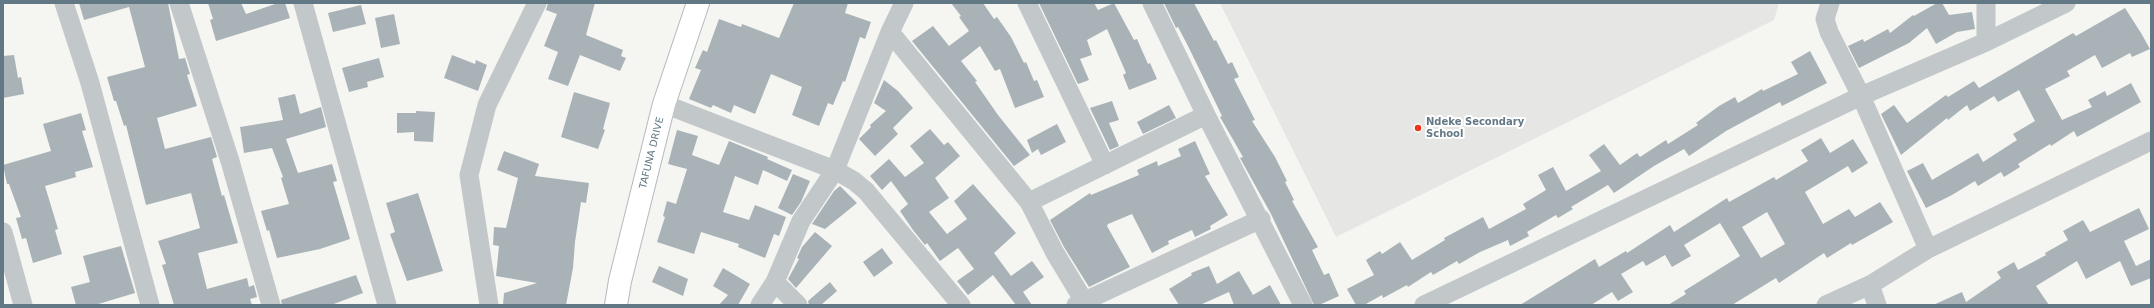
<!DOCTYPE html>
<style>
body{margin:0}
#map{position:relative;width:2154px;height:308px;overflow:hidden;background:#f5f5f1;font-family:"DejaVu Sans",sans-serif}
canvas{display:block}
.frame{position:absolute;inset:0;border:4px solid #627884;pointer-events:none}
</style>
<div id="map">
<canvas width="2154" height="308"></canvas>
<div class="frame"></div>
</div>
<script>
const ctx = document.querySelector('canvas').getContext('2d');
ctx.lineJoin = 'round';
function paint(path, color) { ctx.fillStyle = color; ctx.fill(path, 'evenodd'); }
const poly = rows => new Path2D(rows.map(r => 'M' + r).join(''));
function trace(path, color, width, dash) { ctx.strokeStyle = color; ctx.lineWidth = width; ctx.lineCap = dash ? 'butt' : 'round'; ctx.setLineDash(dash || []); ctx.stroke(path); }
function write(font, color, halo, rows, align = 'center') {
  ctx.font = font + ' "DejaVu Sans",sans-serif'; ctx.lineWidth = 4; ctx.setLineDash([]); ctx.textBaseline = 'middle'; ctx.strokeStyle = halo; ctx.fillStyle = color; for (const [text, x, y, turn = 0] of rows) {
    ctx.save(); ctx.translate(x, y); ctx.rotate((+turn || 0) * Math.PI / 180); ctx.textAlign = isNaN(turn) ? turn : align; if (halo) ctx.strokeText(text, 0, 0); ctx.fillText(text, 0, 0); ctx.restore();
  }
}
const built = poly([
 [1220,3,1779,3,1774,20,1336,237]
]);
const building = poly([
 [79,3,168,3,179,59,185,58,190,74,187,75,197,106,157,118,165,149,211,137,217,157,212,159,222,196,224,195,238,243,198,253,207,289,247,278,249,287,254,285,257,297,250,299,252,305,174,305,162,265,166,264,158,241,200,228,191,193,146,205,126,125,124,126,116,101,114,101,107,77,145,67,129,7,84,20],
 [208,3,241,3,246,14,278,3,285,3,290,18,216,41,210,20,213,19],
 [548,3,595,3,586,35,623,50,621,56,626,58,620,71,580,55,568,86,548,79,558,52,544,46,557,14,546,10],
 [794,3,848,3,845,13,871,22,865,39,860,37,845,82,843,81,833,105,828,103,819,126,792,115,802,87,771,74,755,114,734,105,731,113,713,105,711,108,689,99,701,70,695,68,703,50,707,52,719,19,741,27,742,24,779,38],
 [951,3,983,3,994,19,997,17,1011,37,1024,63,1026,62,1034,81,1037,80,1044,97,1015,108,1000,69,995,71,980,46,961,61,977,81,975,82,998,115,1030,155,1014,166,912,41,933,26,949,46,969,31,959,17,961,16],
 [1039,3,1094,3,1098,10,1114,3,1134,40,1137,39,1148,64,1150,63,1157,79,1129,90,1123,75,1126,73,1107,29,1087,40,1092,55,1080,59,1089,80,1078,84],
 [1164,3,1194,3,1214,41,1216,40,1228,64,1232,62,1239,77,1234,79,1255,120,1252,121,1275,157,1287,181,1285,182,1294,200,1292,201,1318,247,1312,250,1324,275,1329,273,1339,296,1319,305,1314,305,1271,214,1240,158,1243,157,1220,117,1222,116,1188,46,1178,27,1176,28],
 [1937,3,1942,3,1949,15,1972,12,1975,29,1957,32,1936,44,1927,28,1909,43,1859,68,1848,46,1863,39,1864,42,1888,29,1890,33,1913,15,1914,16],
 [361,5,366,24,333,32,328,13],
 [2125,8,2141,33,2150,49,2132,57,2130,53,2102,68,2095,55,2067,71,2070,76,2045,89,2062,120,2092,107,2088,100,2105,91,2107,96,2131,83,2141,102,2077,137,2074,131,2051,146,2050,144,2018,164,2020,167,2004,177,2001,172,1978,186,1975,181,1952,195,1926,208,1907,171,1923,163,1932,180,1978,153,1983,162,2017,140,2013,134,2035,121,2019,90,1998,102,1994,96,1970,111,1967,105,1948,120,1947,118,1901,155,1881,114,1894,105,1907,123,1946,95,1948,97,1974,81,1979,88,2073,33,2076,36],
 [394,14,400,44,381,48,375,18],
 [1810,51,1827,83,1782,106,1780,102,1726,131,1689,156,1684,149,1654,166,1614,193,1608,185,1571,207,1573,209,1558,218,1556,215,1527,232,1529,236,1510,246,1508,240,1480,252,1459,264,1457,261,1433,275,1431,272,1408,287,1407,285,1383,298,1382,295,1364,305,1356,305,1347,289,1374,275,1366,260,1380,251,1382,254,1400,242,1412,260,1445,240,1444,238,1483,217,1489,229,1526,209,1523,204,1546,190,1538,175,1553,167,1566,191,1601,171,1589,155,1604,144,1620,165,1637,153,1640,157,1666,140,1668,144,1698,125,1696,123,1719,106,1735,97,1738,103,1762,89,1763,91,1798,74,1791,62],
 [14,55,18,78,21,77,24,94,3,98,3,56],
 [452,55,475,64,476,60,487,65,478,91,444,78],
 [379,58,384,77,367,82,368,87,349,92,342,68],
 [884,80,898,91,913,108,893,128,898,134,875,156,859,139,871,127,870,125,886,111,874,103],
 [574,92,610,103,603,129,605,130,598,149,561,137],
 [295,94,300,114,321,107,326,127,286,139,298,173,332,164,337,181,333,182,350,239,320,249,277,258,269,230,267,231,261,211,289,204,281,178,283,177,272,148,244,153,240,127,283,120,278,98],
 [1112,101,1119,120,1109,123,1119,146,1110,150,1090,108],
 [1169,105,1176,118,1143,134,1137,122],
 [416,111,435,112,433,142,414,141,414,132,397,133,397,113,416,113],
 [81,113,86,130,82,131,93,167,75,172,76,177,45,186,58,229,55,230,62,254,33,263,26,238,22,239,16,218,21,217,9,184,7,184,3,165,51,151,43,124],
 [1057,124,1066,142,1041,155,1038,149,1032,153,1027,140],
 [930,129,944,145,948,142,960,156,935,178,949,198,929,212,947,234,967,219,954,201,973,184,1016,233,994,253,1011,276,1032,261,1044,277,1023,292,1032,305,1016,305,993,275,968,295,957,281,974,269,958,248,940,261,927,243,925,245,913,230,900,211,908,204,891,181,882,190,870,176,889,159,905,177,924,163,910,146],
 [677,130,698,136,692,155,719,165,729,141,768,157,767,159,792,170,787,181,763,170,758,185,735,176,723,212,749,220,755,205,786,217,779,236,774,234,765,258,738,247,739,244,701,232,694,254,657,242,665,217,663,216,667,201,676,204,687,169,668,164],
 [1821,138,1830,153,1853,139,1868,163,1852,173,1848,166,1805,192,1823,224,1849,209,1855,217,1880,202,1893,222,1852,245,1851,243,1827,258,1824,253,1779,283,1776,278,1732,305,1668,305,1686,294,1684,291,1740,256,1720,223,1684,245,1691,256,1672,267,1665,255,1646,266,1643,261,1621,274,1633,292,1618,301,1612,292,1591,305,1520,305,1595,259,1599,267,1626,251,1627,253,1670,225,1674,232,1727,198,1729,202,1774,177,1776,180,1808,161,1801,150],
 [1767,212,1785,244,1761,258,1742,227],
 [1195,141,1210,174,1205,176,1228,215,1210,226,1211,229,1195,237,1192,230,1168,241,1169,244,1152,253,1132,214,1108,224,1107,226,1130,267,1089,287,1064,247,1050,220,1090,193,1091,195,1139,175,1137,170,1157,161,1158,166,1181,156,1178,149],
 [504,151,539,164,535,176,589,183,586,203,581,202,575,242,573,268,566,305,503,305,504,293,537,283,496,276,499,246,493,245,494,227,506,228,518,178,497,170],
 [793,174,810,181,801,202,792,215,778,208],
 [840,186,857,203,825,229,812,224,834,191],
 [418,193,443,271,407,281,390,234,395,232,386,203],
 [2139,208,2149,229,2124,241,2136,266,2151,259,2151,278,2131,286,2120,261,2086,279,2077,261,2036,286,2049,305,1933,305,1962,292,1966,302,2001,278,1997,272,2014,262,2018,270,2046,255,2045,253,2068,240,2063,231,2083,220,2090,232],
 [815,232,832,246,796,288,788,279,799,259,797,258,802,247],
 [121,246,135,293,95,305,76,305,71,287,90,282,83,256],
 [882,248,893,263,874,277,863,262],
 [659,266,688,279,683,296,652,282],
 [1209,266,1217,284,1239,271,1253,295,1270,285,1281,305,1234,305,1229,292,1200,305,1179,305,1169,289,1192,275,1191,273],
 [723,268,750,284,738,305,719,305,728,295,713,286],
 [356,275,363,293,331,305,282,305,281,300],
 [830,282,837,291,821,305,809,305,808,301]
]);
const street = poly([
 [64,3,90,83,150,305],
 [179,3,230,161,271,305],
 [303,3,387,305],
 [1027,3,1105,165],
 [1152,3,1206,115,1303,305],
 [1830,3,1825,19,1829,32,1861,96,1928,249],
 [890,32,1029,202,1055,253,1084,301],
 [1986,42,1986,3],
 [664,104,835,170,854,181,866,191,961,305],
 [1029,202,1206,115],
 [3,232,23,305],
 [775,282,798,305],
 [1870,285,1877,305],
 [489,305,469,175,487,105,537,3],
 [760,305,775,282,801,221,835,170,890,32,904,3],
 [1076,305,1261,219],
 [1424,305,1861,96,1986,42,2066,3],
 [1826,305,1870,285,1928,249,2151,141]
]);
const secondary = poly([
 [616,305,620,281,664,104,698,3]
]);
const markers = [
 [1418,128,4,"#ed381a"]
];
const poiNames = [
 ["Ndeke Secondary",1426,122],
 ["School",1426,134]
];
const streetNames = [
 ["TAFUNA DRIVE",652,153,-76]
];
paint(built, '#e6e7e5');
paint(building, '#a9b3b7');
trace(secondary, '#b4babe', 24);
trace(street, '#c2c7c9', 19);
trace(secondary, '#fff', 22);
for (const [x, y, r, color] of markers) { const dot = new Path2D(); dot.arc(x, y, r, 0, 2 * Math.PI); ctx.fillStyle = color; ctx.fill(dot); trace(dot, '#fff', 1.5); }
write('bold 10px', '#627884', '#fff', poiNames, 'left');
write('10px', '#627884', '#fff', streetNames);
</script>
